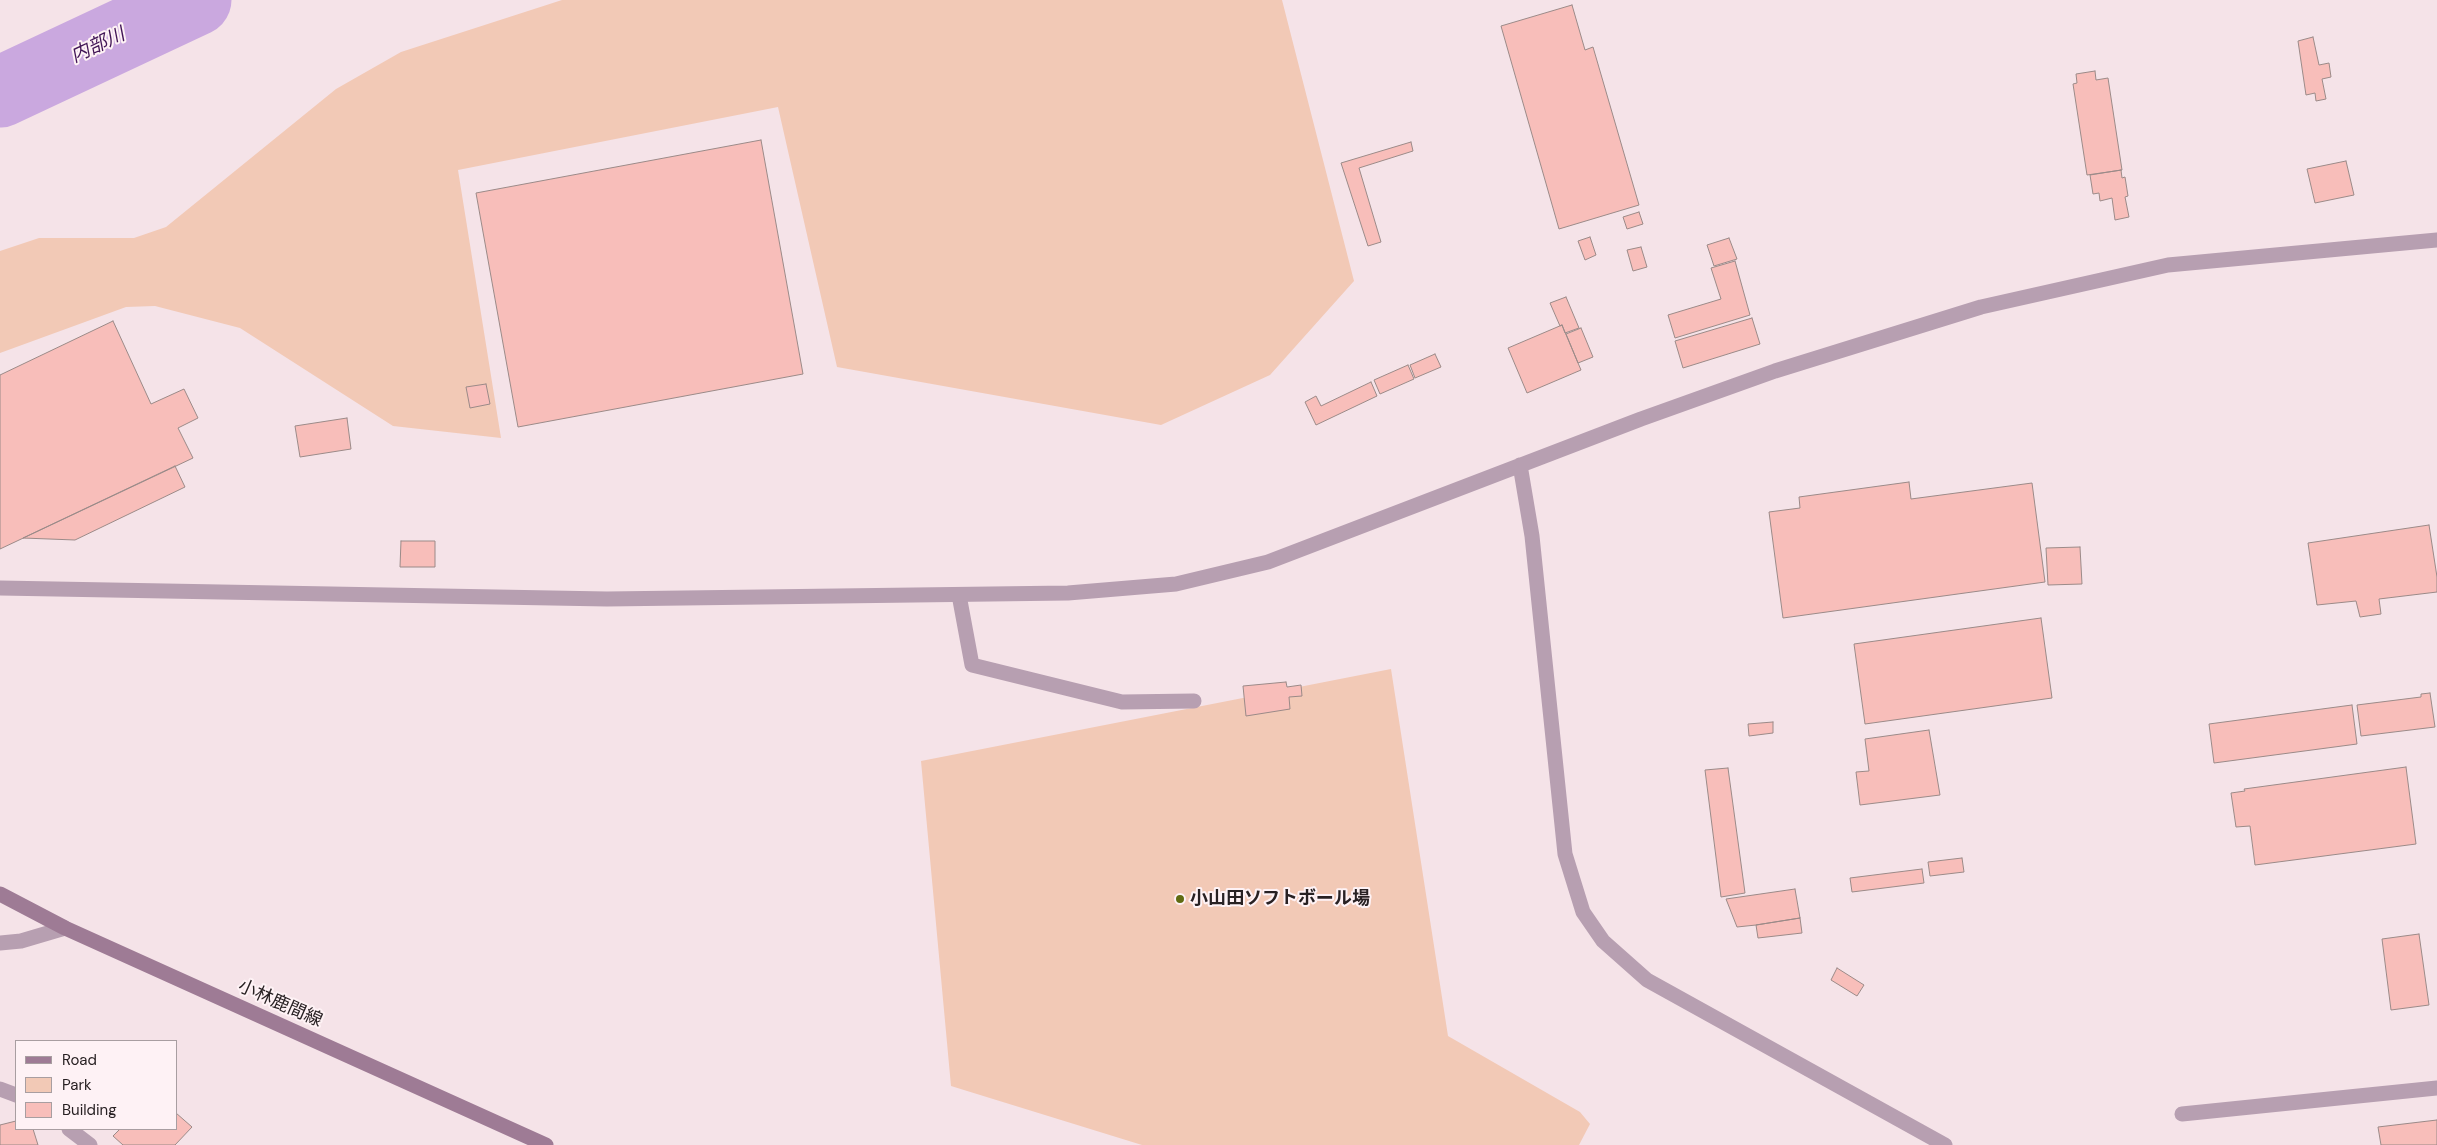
<!DOCTYPE html>
<meta charset="utf-8">
<style>
body{margin:0}
#map{position:relative;width:2437px;height:1145px;overflow:hidden;background:#f5e3e8;font-family:"DM Sans",sans-serif}
canvas{display:block}
.legend{position:absolute;left:15px;top:1040px;width:162px;height:90px;box-sizing:border-box;background:#fef2f5;border:1px solid #a89ea1;margin:0;padding:6px 9px;list-style:none;font-size:15px;color:#282123}
.legend li{display:flex;align-items:center;gap:10px;height:25px}
.legend b{width:25px;border:1px solid #a89ea1}
</style>
<div id="map">
<canvas width="2437" height="1145"></canvas>
<ul class="legend">
<li><b style="height:6px;background:#9e7b95"></b>Road</li>
<li><b style="height:14px;background:#f2c9b6"></b>Park</li>
<li><b style="height:14px;background:#f8beba"></b>Building</li>
</ul>
</div>
<script>
const ctx = document.querySelector('canvas').getContext('2d');
ctx.lineJoin = 'round';
function paint(path, color) { ctx.fillStyle = color; ctx.fill(path, 'evenodd'); }
const poly = rows => new Path2D(rows.map(r => 'M' + r).join(''));
function trace(path, color, width, dash) { ctx.strokeStyle = color; ctx.lineWidth = width; ctx.lineCap = dash ? 'butt' : 'round'; ctx.setLineDash(dash || []); ctx.stroke(path); }
function write(font, color, halo, rows, align = 'center') {
  ctx.font = font + ' "DM Sans","Noto Sans JP",sans-serif'; ctx.lineWidth = 4; ctx.setLineDash([]); ctx.textBaseline = 'middle'; ctx.strokeStyle = halo; ctx.fillStyle = color; for (const [text, x, y, turn = 0] of rows) {
    ctx.save(); ctx.translate(x, y); ctx.rotate((+turn || 0) * Math.PI / 180); ctx.textAlign = isNaN(turn) ? turn : align; if (halo) ctx.strokeText(text, 0, 0); ctx.fillText(text, 0, 0); ctx.restore();
  }
}
const green = poly([
 [562,0,1282,0,1354,281,1270,375,1161,425,837,367,778,107,458,170,501,438,393,426,240,328,155,306,126,307,0,353,0,251,39,238,134,238,166,227,336,89,401,52],
 [1391,669,1448,1036,1580,1112,1590,1124,1579,1145,1142,1145,951,1086,921,761]
]);
const river = poly([
 [0,92,196,0]
]);
const building = poly([
 [1572,5,1585,50,1593,47,1639,205,1559,229,1501,26,1572,5],
 [2313,37,2319,65,2329,63,2331,77,2322,79,2326,99,2316,101,2315,93,2306,95,2298,41,2313,37],
 [2095,71,2096,80,2108,78,2122,170,2087,175,2073,84,2077,83,2076,74,2095,71],
 [761,140,803,374,518,427,476,193,761,140],
 [1411,142,1413,151,1359,168,1381,242,1368,246,1341,163,1411,142],
 [2346,161,2354,195,2315,203,2307,169,2346,161],
 [2121,170,2122,178,2125,177,2128,196,2125,197,2129,217,2115,220,2112,198,2100,201,2099,193,2093,194,2090,175,2121,170],
 [1639,212,1643,224,1627,229,1623,217,1639,212],
 [1590,237,1596,255,1585,260,1578,241,1590,237],
 [1729,238,1737,259,1714,266,1707,245,1729,238],
 [1641,247,1647,267,1633,271,1627,250,1641,247],
 [1735,261,1750,315,1675,338,1668,315,1721,299,1711,268,1735,261],
 [1566,297,1579,328,1565,333,1562,325,1560,326,1550,303,1566,297],
 [1752,318,1760,344,1683,368,1675,341,1752,318],
 [113,321,151,404,184,389,198,418,178,428,193,458,0,549,0,375,113,321],
 [1562,325,1581,370,1527,393,1508,348,1562,325],
 [1581,328,1593,357,1578,363,1566,334,1581,328],
 [1435,354,1441,367,1415,378,1410,365,1435,354],
 [1408,365,1414,379,1380,394,1374,380,1408,365],
 [1371,382,1377,396,1316,425,1305,402,1316,396,1321,406,1371,382],
 [486,384,490,404,470,408,466,387,486,384],
 [347,418,351,449,300,457,295,426,347,418],
 [175,466,185,487,75,540,23,538,175,466],
 [1909,482,1911,499,2032,483,2045,582,1783,618,1769,512,1800,508,1799,497,1909,482],
 [2429,525,2437,577,2437,592,2379,599,2381,614,2360,617,2356,601,2317,605,2308,543,2429,525],
 [401,541,435,541,435,567,400,567,401,541],
 [2080,547,2082,584,2048,585,2046,548,2080,547],
 [2041,618,2052,698,1865,724,1854,644,2041,618],
 [1286,682,1287,687,1301,685,1302,696,1289,697,1290,709,1246,716,1243,686,1286,682],
 [2430,693,2435,727,2361,736,2357,705,2421,697,2421,694,2430,693],
 [2352,705,2357,744,2214,763,2209,724,2352,705],
 [1773,722,1773,733,1749,736,1748,724,1773,722],
 [1929,730,1940,795,1860,805,1856,772,1869,771,1865,739,1929,730],
 [2406,767,2416,844,2255,865,2250,826,2236,827,2231,793,2245,791,2244,789,2406,767],
 [1728,768,1745,893,1721,897,1705,770,1728,768],
 [1962,858,1964,872,1930,876,1928,862,1962,858],
 [1922,869,1924,883,1852,892,1850,878,1922,869],
 [1795,889,1800,918,1756,925,1737,927,1726,899,1795,889],
 [1800,918,1802,933,1758,938,1756,925,1800,918],
 [2419,934,2429,1005,2391,1010,2382,939,2419,934],
 [1837,968,1864,985,1857,996,1831,980,1837,968],
 [176,1113,192,1127,175,1145,123,1145,113,1136,120,1129,176,1129,176,1113],
 [2437,1120,2437,1145,2381,1145,2378,1127,2437,1120],
 [16,1121,16,1129,33,1129,38,1145,0,1145,0,1125,16,1121]
]);
const lane = poly([
 [959,595,972,665,1122,702,1194,701],
 [2182,1114,2437,1088]
]);
const street = poly([
 [1520,465,1532,536,1565,854,1583,912,1603,941,1647,980,1945,1145],
 [0,588,607,599,1068,593,1176,584,1268,562,1641,419,1775,371,1981,307,2168,265,2437,240],
 [0,943,21,941,65,928],
 [0,1089,16,1095],
 [69,1129,90,1145]
]);
const secondary = poly([
 [0,894,65,928,546,1145]
]);
const markers = [
 [1180,899,5,"#606b11"]
];
const poiNames = [
 ["小山田ソフトボール場",1190,899]
];
const streetNames = [
 ["小林鹿間線",280,1004,24]
];
const waterNames = [
 ["内部川",98,46,-25]
];
paint(green, '#f2c9b6');
trace(river, '#caa8df', 71);
paint(building, '#f8beba');
trace(building, '#9b8a88', 1);
trace(lane, '#b79fb1', 15);
trace(street, '#b79fb1', 15);
trace(secondary, '#9e7b95', 15);
for (const [x, y, r, color] of markers) { const dot = new Path2D(); dot.arc(x, y, r, 0, 2 * Math.PI); ctx.fillStyle = color; ctx.fill(dot); trace(dot, '#fef2f5', 2); }
write('bold 18px', '#282123', '#fef2f5', poiNames, 'left');
write('18px', '#282123', '#fef2f5', streetNames);
write('italic 19px', '#411556', '#fef2f5', waterNames);
</script>
